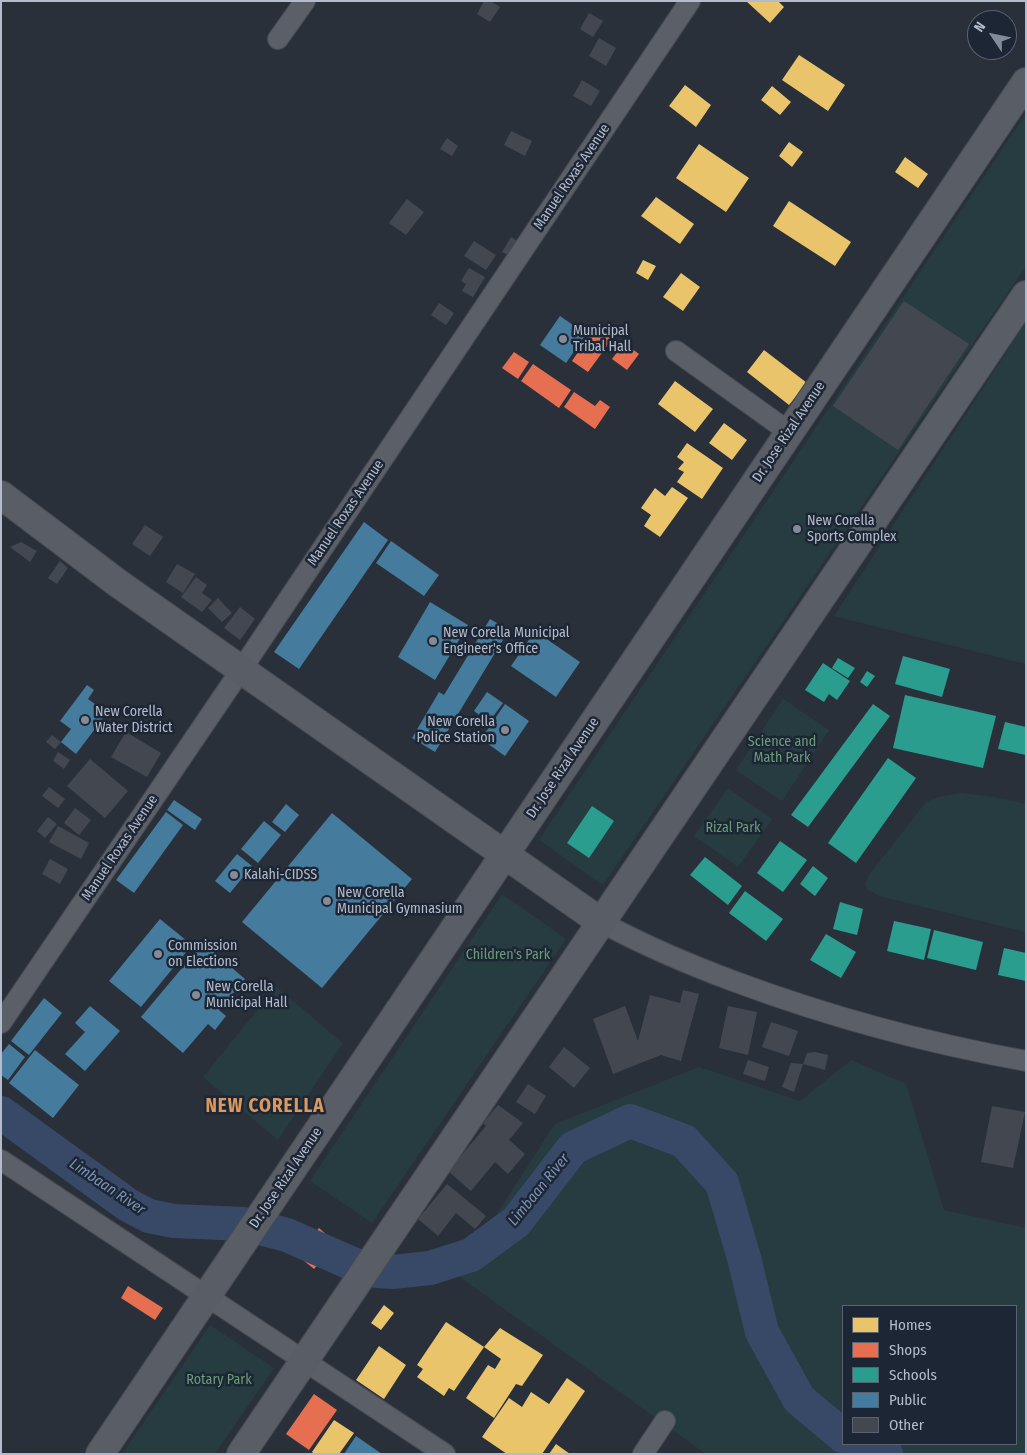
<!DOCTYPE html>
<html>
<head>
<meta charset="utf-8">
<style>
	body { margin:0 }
	#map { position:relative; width:1027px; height:1455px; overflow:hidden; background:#2a303a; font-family:"Fira Sans Condensed",sans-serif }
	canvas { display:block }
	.frame { position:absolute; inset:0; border:2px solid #b4bccb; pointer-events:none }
	.legend { position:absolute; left:842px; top:1305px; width:175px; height:140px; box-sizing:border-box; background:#1d2635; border:1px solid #596271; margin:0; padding:6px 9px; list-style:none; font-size:15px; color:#b4bccb }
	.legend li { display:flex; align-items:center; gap:10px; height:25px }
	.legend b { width:25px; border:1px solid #596271 }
	.north { position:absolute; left:967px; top:10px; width:50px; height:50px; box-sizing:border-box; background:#1d2635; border:1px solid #596271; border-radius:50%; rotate:304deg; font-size:14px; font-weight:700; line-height:20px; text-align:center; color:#b4bccb }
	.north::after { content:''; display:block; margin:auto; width:18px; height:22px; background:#848b98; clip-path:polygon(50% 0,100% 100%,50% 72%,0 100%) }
</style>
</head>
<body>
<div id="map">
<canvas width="1027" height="1455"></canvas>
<div class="frame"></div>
<ul class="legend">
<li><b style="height:14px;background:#e9c46a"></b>Homes</li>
<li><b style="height:14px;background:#e76f51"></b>Shops</li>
<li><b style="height:14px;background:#2a9d8f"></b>Schools</li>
<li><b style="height:14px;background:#457b9d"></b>Public</li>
<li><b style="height:14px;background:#434850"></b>Other</li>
</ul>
<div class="north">N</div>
</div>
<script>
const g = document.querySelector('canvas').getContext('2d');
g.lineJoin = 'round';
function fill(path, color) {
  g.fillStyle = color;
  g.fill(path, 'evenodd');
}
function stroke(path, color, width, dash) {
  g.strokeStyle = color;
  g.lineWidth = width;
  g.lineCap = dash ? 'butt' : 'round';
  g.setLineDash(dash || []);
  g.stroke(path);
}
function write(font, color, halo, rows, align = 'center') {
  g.font = font + ' "Fira Sans Condensed",sans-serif';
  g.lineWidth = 5;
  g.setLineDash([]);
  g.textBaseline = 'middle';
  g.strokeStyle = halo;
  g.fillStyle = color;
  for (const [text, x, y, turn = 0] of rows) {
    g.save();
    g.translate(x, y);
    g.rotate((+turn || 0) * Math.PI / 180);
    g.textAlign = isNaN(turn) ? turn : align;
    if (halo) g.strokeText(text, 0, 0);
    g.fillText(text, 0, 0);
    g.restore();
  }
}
fill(new Path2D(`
	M 1026,114 L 1026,266 L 603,885 L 539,840 Z
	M 1026,322 L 1026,664 L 834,616 Z
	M 783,699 L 829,730 L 782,801 L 736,770 Z
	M 728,788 L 772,819 L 738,867 L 694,836 Z
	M 961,793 L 995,797 L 1026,804 L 1026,932 L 879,896 L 868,890 L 865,884 L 869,875 L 926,802 L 938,797 Z
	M 502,894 L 566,939 L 372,1223 L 310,1181 Z
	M 276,987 L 343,1043 L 278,1140 L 203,1077 Z
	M 851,1060 L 906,1084 L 944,1210 L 1026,1228 L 1026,1454 L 706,1454 L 457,1275 L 555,1124 L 699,1067 L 800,1101 ZM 843,1306 L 1016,1306 L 1016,1444 L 843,1444 Z
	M 210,1325 L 274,1368 L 215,1454 L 122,1454 Z`), '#263c41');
fill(new Path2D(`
	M 746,1 L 778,1 L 784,7 L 770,23 Z
	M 799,55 L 845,85 L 828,111 L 782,80 Z
	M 685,85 L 711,105 L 696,127 L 669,106 Z
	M 772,86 L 791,102 L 780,115 L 761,100 Z
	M 789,142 L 803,152 L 792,167 L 779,156 Z
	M 699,144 L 749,178 L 726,212 L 676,178 Z
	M 905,157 L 928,174 L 918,188 L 895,172 Z
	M 656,197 L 694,224 L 680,244 L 641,216 Z
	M 789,201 L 851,242 L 835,266 L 773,226 Z
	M 643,260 L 656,266 L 648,280 L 636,273 Z
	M 681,273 L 700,287 L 683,311 L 663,297 Z
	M 764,350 L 807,383 L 789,405 L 747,372 Z
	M 675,381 L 713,409 L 695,432 L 658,404 Z
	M 724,423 L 747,440 L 732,460 L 709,443 Z
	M 687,443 L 723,468 L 702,499 L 677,482 L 684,472 L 678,469 L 684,462 L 677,457 Z
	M 672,487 L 688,498 L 660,537 L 644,526 L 651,515 L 641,508 L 655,488 L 665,496 Z
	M 384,1305 L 394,1313 L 381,1330 L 371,1323 Z
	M 446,1322 L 484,1347 L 454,1391 L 449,1388 L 444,1396 L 417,1377 L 423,1369 L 417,1365 Z
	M 500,1328 L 543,1355 L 522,1386 L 516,1384 L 494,1418 L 466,1398 L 488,1365 L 495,1369 L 501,1359 L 484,1347 Z
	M 379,1346 L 406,1365 L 384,1399 L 356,1380 Z
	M 567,1378 L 585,1391 L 542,1454 L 507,1454 L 482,1437 L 509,1398 L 522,1407 L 531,1392 L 549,1404 Z
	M 334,1420 L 354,1433 L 339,1454 L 314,1454 L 312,1452 Z
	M 556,1444 L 570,1454 L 549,1454 Z`), '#e9c46a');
fill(new Path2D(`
	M 595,327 L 612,339 L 588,372 L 572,361 Z
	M 624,343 L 639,354 L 627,370 L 612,359 Z
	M 514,352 L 529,362 L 518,379 L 502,368 Z
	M 533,364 L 571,390 L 559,408 L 521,381 Z
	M 574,392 L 595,406 L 600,400 L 610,407 L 595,429 L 564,407 Z
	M 319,1228 L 336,1243 L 314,1269 L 297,1255 Z
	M 128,1286 L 163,1308 L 155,1320 L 121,1298 Z
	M 314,1394 L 337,1410 L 309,1450 L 286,1434 Z`), '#e76f51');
fill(new Path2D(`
	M 903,656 L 950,669 L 942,697 L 895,684 Z
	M 838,658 L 855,668 L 848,678 L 832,668 Z
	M 823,663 L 850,681 L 837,700 L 829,694 L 824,702 L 805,690 Z
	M 867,671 L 875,676 L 867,687 L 860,682 Z
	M 905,695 L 996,716 L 983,768 L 893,748 Z
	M 873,704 L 890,716 L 808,827 L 791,815 Z
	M 1005,722 L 1026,727 L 1026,755 L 998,749 Z
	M 888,758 L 916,778 L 856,863 L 828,843 Z
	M 592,806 L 614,821 L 589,858 L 567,843 Z
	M 780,841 L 807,860 L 783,892 L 757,873 Z
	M 705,857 L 742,886 L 728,905 L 690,875 Z
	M 813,866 L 828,878 L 815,896 L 800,884 Z
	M 745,891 L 783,919 L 766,941 L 729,913 Z
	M 840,902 L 863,909 L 857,935 L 833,929 Z
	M 894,921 L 931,929 L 924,960 L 887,951 Z
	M 934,930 L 983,942 L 976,970 L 927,958 Z
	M 826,934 L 856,952 L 841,978 L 810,960 Z
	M 1004,948 L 1026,953 L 1026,981 L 998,975 Z`), '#2a9d8f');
fill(new Path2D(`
	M 560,316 L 586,334 L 566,363 L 540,345 Z
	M 364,522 L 388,540 L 299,669 L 274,652 Z
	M 391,541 L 439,575 L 424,596 L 376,563 Z
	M 430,602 L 468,625 L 435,680 L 398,657 Z
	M 490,619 L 509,630 L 435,752 L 412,738 L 439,692 L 444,695 Z
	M 535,631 L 580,662 L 556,697 L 511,666 Z
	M 87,685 L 94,690 L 88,699 L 107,713 L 76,754 L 61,742 L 71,729 L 60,721 Z
	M 487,692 L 503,703 L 489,722 L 474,711 Z
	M 505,704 L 529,721 L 505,756 L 481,739 Z
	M 174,800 L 202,819 L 195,830 L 167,810 Z
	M 286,804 L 299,815 L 285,832 L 272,822 Z
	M 166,812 L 183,825 L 134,893 L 116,880 Z
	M 332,813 L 412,879 L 322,988 L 242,922 Z
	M 264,821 L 281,835 L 258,863 L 241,849 Z
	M 237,854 L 252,866 L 230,893 L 215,881 Z
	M 160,919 L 192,945 L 141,1007 L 109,981 Z
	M 203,943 L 245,979 L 219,1010 L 226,1016 L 215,1030 L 208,1024 L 183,1053 L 141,1017 Z
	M 44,998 L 62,1013 L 29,1055 L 11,1041 Z
	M 90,1006 L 120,1031 L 85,1071 L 65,1054 L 85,1032 L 75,1023 Z
	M 9,1044 L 25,1057 L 8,1080 L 1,1075 L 1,1054 Z
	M 35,1050 L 79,1085 L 53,1118 L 9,1083 Z
	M 356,1436 L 382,1454 L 344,1454 Z`), '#457b9d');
stroke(new Path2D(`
	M 1,1113 L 128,1205 L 149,1216 L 174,1221 L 244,1224 L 287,1235 L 355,1265 L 377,1271 L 393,1272 L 430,1268 L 471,1255 L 516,1222 L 573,1148 L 630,1121 L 684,1141 L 722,1183 L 744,1258 L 762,1332 L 799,1399 L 843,1436
	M 856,1444 L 886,1454`), '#374967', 34);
fill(new Path2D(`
	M 484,1 L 490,1 L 500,7 L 490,22 L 477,14 Z
	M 589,13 L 603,21 L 593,37 L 580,29 Z
	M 599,38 L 616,48 L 606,66 L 589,56 Z
	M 582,80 L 600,91 L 591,106 L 573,96 Z
	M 511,131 L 532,141 L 525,156 L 504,145 Z
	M 447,138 L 458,146 L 452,156 L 440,149 Z
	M 407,199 L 424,212 L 406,235 L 389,223 Z
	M 511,237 L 521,243 L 513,258 L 502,252 Z
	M 474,241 L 496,255 L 486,270 L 464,256 Z
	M 469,268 L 485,277 L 473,297 L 462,291 L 466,284 L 461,281 Z
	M 904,301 L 969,344 L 898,450 L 833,406 Z
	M 439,303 L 454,313 L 446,325 L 431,315 Z
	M 145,525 L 163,537 L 150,556 L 132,544 Z
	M 21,542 L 37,551 L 30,562 L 10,547 Z
	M 60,561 L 68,568 L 57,584 L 48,578 Z
	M 177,564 L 195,574 L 183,593 L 166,582 Z
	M 196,577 L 207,585 L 202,593 L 212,600 L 202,612 L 181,597 Z
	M 218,598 L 232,613 L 222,622 L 208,608 Z
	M 240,607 L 255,619 L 240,640 L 224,628 Z
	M 126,732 L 161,753 L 147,777 L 111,757 Z
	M 52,735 L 61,742 L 55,749 L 46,742 Z
	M 58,752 L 70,760 L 64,769 L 53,761 Z
	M 90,759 L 128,791 L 105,818 L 67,786 Z
	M 49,787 L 65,799 L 58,808 L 42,796 Z
	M 75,808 L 91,820 L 79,835 L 64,823 Z
	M 48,817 L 57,824 L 45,838 L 37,831 Z
	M 58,826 L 89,843 L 81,859 L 49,842 Z
	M 50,859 L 68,869 L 60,884 L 42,874 Z
	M 683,990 L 699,994 L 681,1061 L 661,1055 L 613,1074 L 593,1019 L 625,1006 L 638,1041 L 650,995 L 680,1003 Z
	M 728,1006 L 757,1012 L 748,1055 L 719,1048 Z
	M 771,1022 L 798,1031 L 789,1056 L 762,1047 Z
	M 564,1047 L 590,1068 L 574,1088 L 549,1067 Z
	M 815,1052 L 828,1055 L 825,1070 L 803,1064 L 794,1092 L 782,1087 L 791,1063 L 803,1064 L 807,1053 Z
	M 748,1060 L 769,1067 L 765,1081 L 743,1074 Z
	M 528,1084 L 546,1096 L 535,1114 L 516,1102 Z
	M 498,1105 L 523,1123 L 509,1140 L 525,1154 L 508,1174 L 495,1162 L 471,1191 L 448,1171 L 486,1126 L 483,1123 Z
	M 992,1106 L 1025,1112 L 1013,1168 L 981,1162 Z
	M 447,1184 L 486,1216 L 475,1229 L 456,1213 L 438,1236 L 418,1219 Z`), '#434850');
const street = new Path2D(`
	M 278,39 L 305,1
	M 676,351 L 789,432
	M 601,922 C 645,946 690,965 736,982 C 830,1017 927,1043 1026,1061
	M 1,1023 L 241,670 L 690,1
	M 1,1160 L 445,1454
	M 643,1454 L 665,1421`);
const secondary = new Path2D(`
	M 1,495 L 119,584 L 601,922
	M 100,1454 L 1026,82
	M 241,1454 L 1026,295`);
stroke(street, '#474b52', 22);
stroke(secondary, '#474b52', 30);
stroke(street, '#5b5f67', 20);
stroke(secondary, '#595d65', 28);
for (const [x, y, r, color] of [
	[563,339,5,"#848b98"],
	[797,529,5,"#848b98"],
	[433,641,5,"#848b98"],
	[85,720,5,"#848b98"],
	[505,730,5,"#848b98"],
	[234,875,5,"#848b98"],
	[327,901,5,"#848b98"],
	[158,954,5,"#848b98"],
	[196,995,5,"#848b98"]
]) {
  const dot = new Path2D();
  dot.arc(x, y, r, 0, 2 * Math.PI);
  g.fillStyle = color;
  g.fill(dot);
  stroke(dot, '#1d2635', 2);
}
write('14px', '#b4bccb', '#1d2635', [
	["Manuel Roxas Avenue",572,177,-56],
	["Dr. Jose Rizal Avenue",789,432,-56],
	["Manuel Roxas Avenue",346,513,-56],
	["Dr. Jose Rizal Avenue",563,768,-56],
	["Manuel Roxas Avenue",120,848,-56],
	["Dr. Jose Rizal Avenue",286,1178,-56]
]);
write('14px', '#b4bccb', '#1d2635', [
	["Municipal",573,331],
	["Tribal Hall",573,347],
	["New Corella",807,521],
	["Sports Complex",807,537],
	["New Corella Municipal",443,633],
	["Engineer's Office",443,649],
	["New Corella",95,712],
	["Water District",95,728],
	["New Corella",495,722,"right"],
	["Police Station",495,738,"right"],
	["Kalahi-CIDSS",244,875],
	["New Corella",337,893],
	["Municipal Gymnasium",337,909],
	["Commission",168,946],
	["on Elections",168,962],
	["New Corella",206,987],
	["Municipal Hall",206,1003]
], 'left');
write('14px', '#6a9d77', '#1d2635', [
	["Science and",782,742],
	["Math Park",782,758],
	["Rizal Park",733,828],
	["Children's Park",508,955],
	["Rotary Park",219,1380]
]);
write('italic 15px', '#7a91b4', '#1d2635', [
	["Limbaan River",107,1187,34],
	["Limbaan River",539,1190,-51]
]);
g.letterSpacing = '1px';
write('bold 19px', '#db985f', '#1d2635', [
	["NEW CORELLA",265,1107]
]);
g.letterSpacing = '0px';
</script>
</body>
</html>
